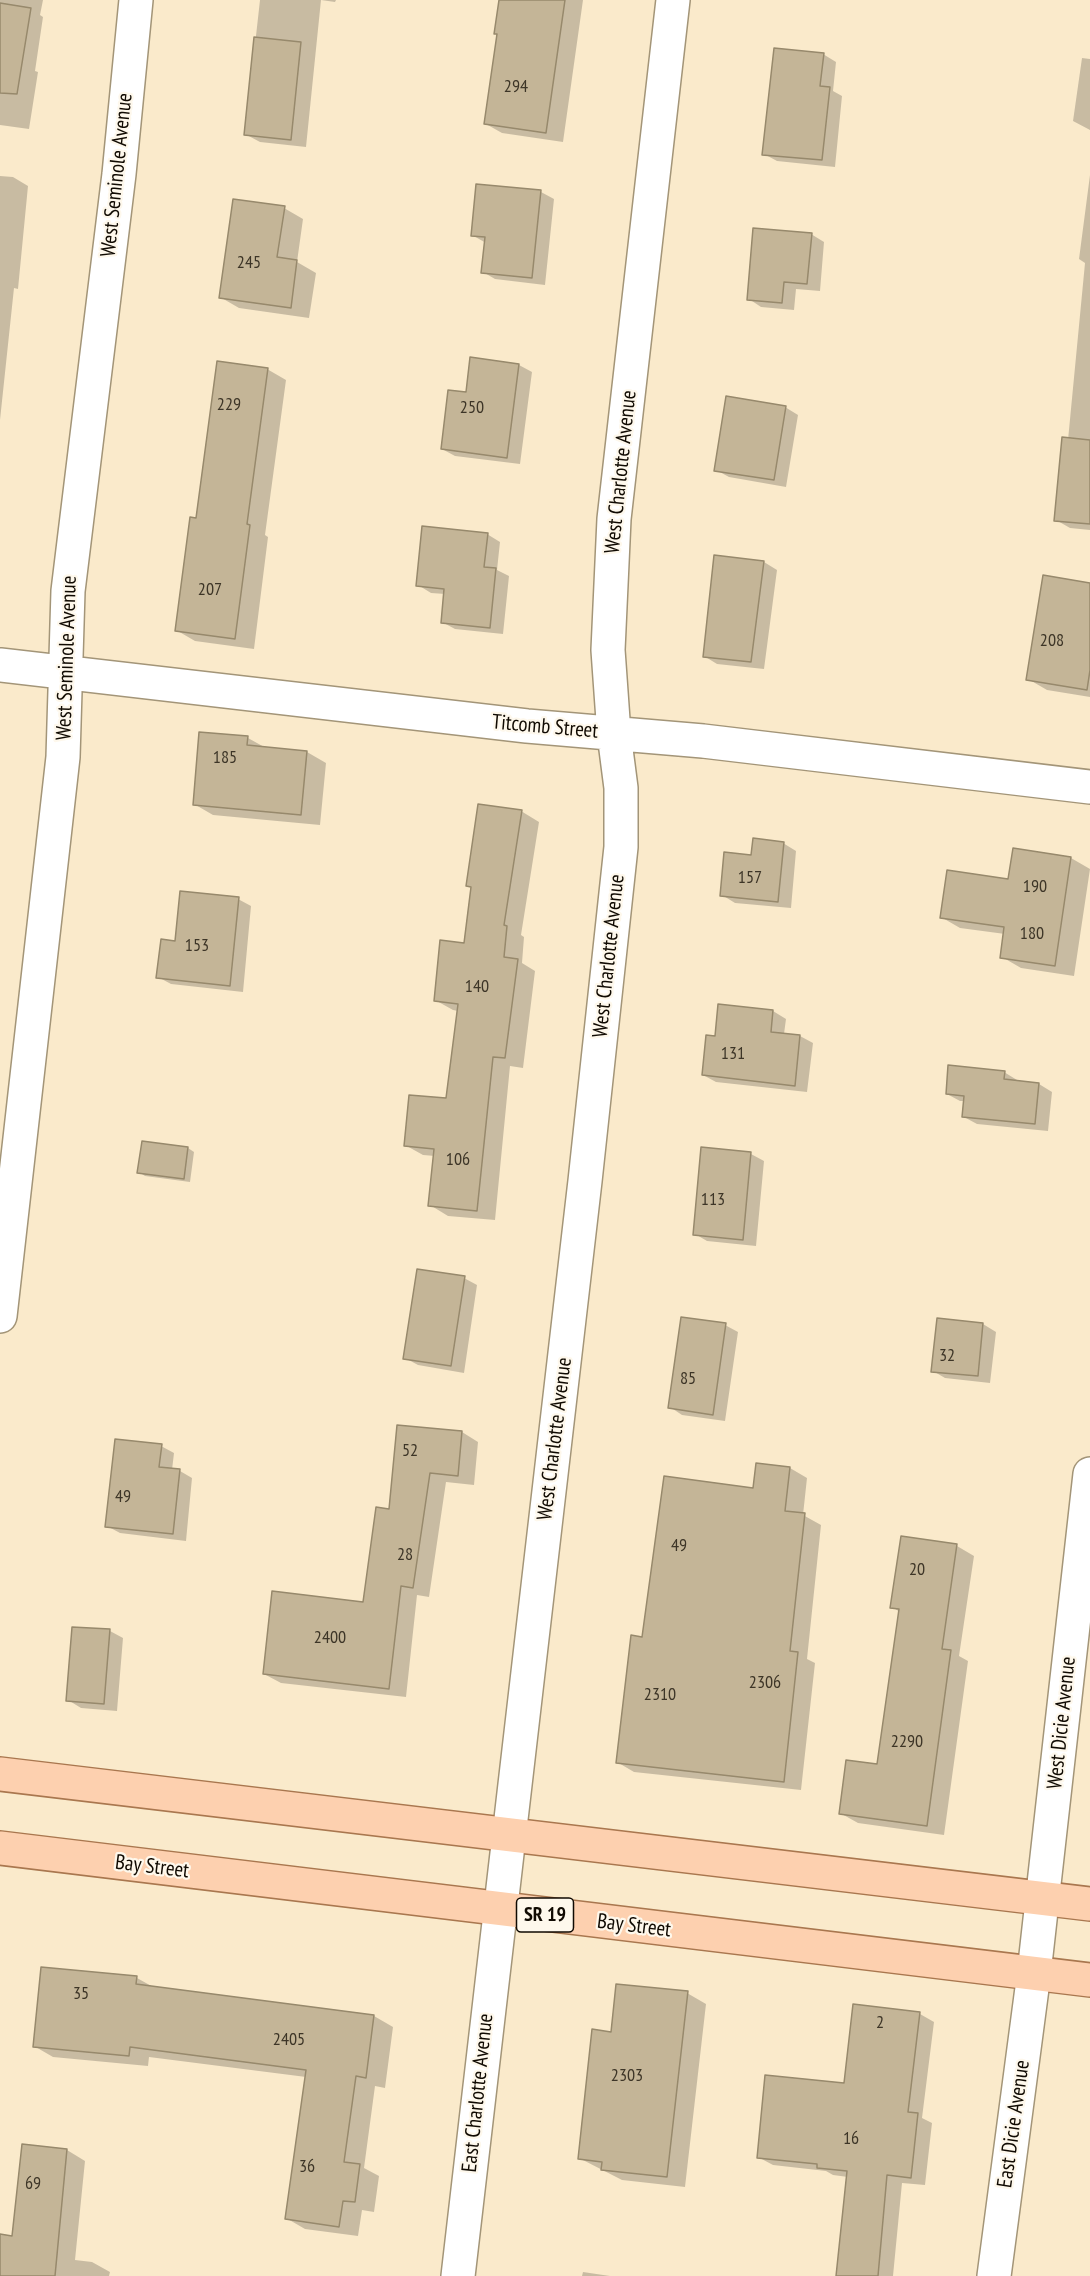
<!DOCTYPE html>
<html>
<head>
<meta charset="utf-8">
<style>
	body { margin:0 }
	canvas { display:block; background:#faeacb }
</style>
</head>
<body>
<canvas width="1090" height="2276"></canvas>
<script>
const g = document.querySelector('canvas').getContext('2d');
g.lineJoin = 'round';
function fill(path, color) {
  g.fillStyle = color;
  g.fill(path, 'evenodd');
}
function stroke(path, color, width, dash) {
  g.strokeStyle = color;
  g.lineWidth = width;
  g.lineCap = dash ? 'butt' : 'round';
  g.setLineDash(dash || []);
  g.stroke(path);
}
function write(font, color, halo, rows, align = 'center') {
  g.font = font + ' "PT Sans Narrow",sans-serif';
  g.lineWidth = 4.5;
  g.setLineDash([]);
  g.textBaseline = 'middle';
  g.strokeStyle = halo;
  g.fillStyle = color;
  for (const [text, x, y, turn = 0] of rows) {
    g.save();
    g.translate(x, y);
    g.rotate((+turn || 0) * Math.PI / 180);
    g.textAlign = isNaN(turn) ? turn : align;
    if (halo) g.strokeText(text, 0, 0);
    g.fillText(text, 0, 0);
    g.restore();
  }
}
fill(new Path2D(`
	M 0,0 L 43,0 L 40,15 L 43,17 L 35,71 L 38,72 L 29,129 L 0,125 Z
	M 260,0 L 336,0 L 335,2 L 321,0 L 306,147 L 260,142 L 245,134 Z
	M 500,0 L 583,0 L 563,142 L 502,133 L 486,124 L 499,35 L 496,33 Z
	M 823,54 L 836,62 L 833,91 L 842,96 L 835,167 L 777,161 L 764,154 Z
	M 1082,58 L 1090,59 L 1090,130 L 1073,121 Z
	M 1090,175 L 1090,530 L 1070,528 L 1056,520 L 1068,440 L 1085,263 L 1079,259 Z
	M 0,176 L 13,177 L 28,186 L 18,289 L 14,288 L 0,420 Z
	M 541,192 L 554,199 L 545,285 L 495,279 L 483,272 L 486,243 L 472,235 Z
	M 284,208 L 303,219 L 297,262 L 316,273 L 309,318 L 239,308 L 220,297 Z
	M 811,234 L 824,242 L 820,291 L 796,289 L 794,310 L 761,307 L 749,299 Z
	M 519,365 L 532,372 L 520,464 L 455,456 L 442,449 Z
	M 267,369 L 286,380 L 265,535 L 268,537 L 254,649 L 195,641 L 176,630 L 198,519 Z
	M 785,407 L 798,415 L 786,487 L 729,477 L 716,470 Z
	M 487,534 L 500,542 L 497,570 L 509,576 L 503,634 L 455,629 L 442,622 L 445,594 L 431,593 L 418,585 Z
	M 716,556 L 764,562 L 777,570 L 764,669 L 717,664 L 704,656 Z
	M 1090,584 L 1090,697 L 1047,690 L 1028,679 Z
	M 248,738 L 266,748 L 307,752 L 326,763 L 320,825 L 213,815 L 194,804 Z
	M 521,811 L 539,822 L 521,935 L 524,937 L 522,963 L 535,971 L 523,1068 L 510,1066 L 495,1220 L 448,1216 L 430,1205 L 435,1156 L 423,1155 L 405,1145 L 447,1100 L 458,1011 L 453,1010 L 435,1000 L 465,944 L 472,888 L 467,886 Z
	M 783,843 L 796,851 L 791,908 L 735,903 L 722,895 L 753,857 Z
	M 1071,858 L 1090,869 L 1074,976 L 1021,968 L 1002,957 L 1005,934 L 960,928 L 941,917 L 1009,881 Z
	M 238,899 L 251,906 L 243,992 L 171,984 L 158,977 L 176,942 Z
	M 773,1011 L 786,1019 L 784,1034 L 800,1036 L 813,1043 L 807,1092 L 716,1082 L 703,1075 L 716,1037 Z
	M 1004,1072 L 1017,1080 L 1017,1082 L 1039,1084 L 1052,1092 L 1048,1131 L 977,1124 L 964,1117 L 965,1101 L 960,1101 L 947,1094 Z
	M 188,1148 L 194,1152 L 190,1182 L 145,1176 L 139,1172 Z
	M 751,1154 L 764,1161 L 756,1246 L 707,1241 L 695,1234 Z
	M 464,1278 L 477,1285 L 464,1373 L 418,1365 L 405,1358 Z
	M 938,1320 L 983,1324 L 996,1332 L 990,1383 L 945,1378 L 933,1371 Z
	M 725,1325 L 738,1332 L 725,1421 L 682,1415 L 670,1407 Z
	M 462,1432 L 478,1442 L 474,1485 L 446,1482 L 429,1597 L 417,1595 L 406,1697 L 281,1683 L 264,1674 L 364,1603 L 390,1510 Z
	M 161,1446 L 174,1453 L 172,1470 L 180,1471 L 192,1478 L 186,1541 L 120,1533 L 107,1526 Z
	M 757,1464 L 790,1468 L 807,1478 L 803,1515 L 821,1525 L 807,1659 L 815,1663 L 801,1790 L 634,1772 L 617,1762 L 643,1638 L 754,1490 Z
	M 902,1537 L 957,1546 L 974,1556 L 959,1656 L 968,1661 L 944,1835 L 858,1823 L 840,1813 L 879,1766 L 900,1612 L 892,1607 Z
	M 110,1631 L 123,1638 L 117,1711 L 81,1708 L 68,1700 Z
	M 137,1978 L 155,1988 L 374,2016 L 393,2027 L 385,2088 L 375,2086 L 364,2168 L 379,2176 L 374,2212 L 362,2210 L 358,2236 L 305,2229 L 286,2218 L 306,2077 L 149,2057 L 148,2066 L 53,2057 L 34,2046 Z
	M 687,1993 L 706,2004 L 685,2187 L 622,2180 L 579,2158 L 612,2033 Z
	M 920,2014 L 934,2022 L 922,2118 L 932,2123 L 925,2185 L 902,2183 L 893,2276 L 838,2276 L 848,2177 L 833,2175 L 826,2171 L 773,2165 L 758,2157 L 845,2084 Z
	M 67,2150 L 85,2161 L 75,2260 L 92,2262 L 110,2272 L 109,2276 L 0,2276 L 0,2236 L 14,2237 Z
	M 583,2272 L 610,2276 L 582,2276 Z`), '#0003');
const building = new Path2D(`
	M 499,0 L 565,0 L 546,133 L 484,124 L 497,34 L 494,34 Z
	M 0,3 L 31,8 L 17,94 L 0,93 Z
	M 254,37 L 301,42 L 291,140 L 244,135 Z
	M 774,48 L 824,53 L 820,86 L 830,87 L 822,160 L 762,155 Z
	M 476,184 L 541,190 L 532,278 L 481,273 L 485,237 L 471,236 Z
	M 233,199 L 285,206 L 277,257 L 297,260 L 291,308 L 219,298 Z
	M 753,228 L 812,233 L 807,284 L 784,282 L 782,303 L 747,300 Z
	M 470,357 L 519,364 L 507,458 L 441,449 L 448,390 L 466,392 Z
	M 217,361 L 268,368 L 247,524 L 250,525 L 235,639 L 175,631 L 190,517 L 196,518 Z
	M 726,396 L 786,406 L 774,480 L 714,471 Z
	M 1062,437 L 1090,440 L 1090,524 L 1054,521 Z
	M 422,526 L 488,533 L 484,567 L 496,568 L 490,628 L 441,623 L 444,589 L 416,586 Z
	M 714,555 L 764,561 L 751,662 L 703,657 Z
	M 1043,575 L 1090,583 L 1090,670 L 1087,690 L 1026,680 Z
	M 199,732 L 248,736 L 247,745 L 307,751 L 301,815 L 193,805 Z
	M 478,804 L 522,810 L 504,925 L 507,926 L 504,957 L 518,959 L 505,1058 L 493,1057 L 477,1211 L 428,1206 L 434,1149 L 404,1146 L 409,1095 L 446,1098 L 458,1004 L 434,1001 L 440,940 L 464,943 L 471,887 L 466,886 Z
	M 753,838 L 784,842 L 778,902 L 720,896 L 724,852 L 751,855 Z
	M 1013,848 L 1071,857 L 1055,966 L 1000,958 L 1004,927 L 940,918 L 947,870 L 1008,879 Z
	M 180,891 L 239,897 L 230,986 L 156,978 L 161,939 L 175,941 Z
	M 718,1004 L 773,1010 L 771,1032 L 800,1035 L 795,1086 L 702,1075 L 706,1035 L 715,1036 Z
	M 948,1065 L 1005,1071 L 1004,1079 L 1039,1083 L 1035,1124 L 962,1117 L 964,1096 L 946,1094 Z
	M 142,1141 L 188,1147 L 184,1179 L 137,1173 Z
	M 701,1147 L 751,1152 L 743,1240 L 693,1235 Z
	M 417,1269 L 465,1276 L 451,1366 L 403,1359 Z
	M 681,1317 L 726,1323 L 713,1415 L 668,1408 Z
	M 937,1318 L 983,1323 L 978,1376 L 931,1372 Z
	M 397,1425 L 462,1431 L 458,1476 L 430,1473 L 413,1588 L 401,1586 L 389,1689 L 263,1674 L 272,1591 L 363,1602 L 376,1507 L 389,1509 Z
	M 115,1439 L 162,1444 L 159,1467 L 180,1469 L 173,1534 L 105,1527 Z
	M 756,1463 L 790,1467 L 785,1511 L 805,1513 L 790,1651 L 798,1652 L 784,1782 L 616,1763 L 631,1635 L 642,1637 L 664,1476 L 753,1488 Z
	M 901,1536 L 957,1544 L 942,1649 L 951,1650 L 927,1826 L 839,1814 L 846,1760 L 877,1764 L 899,1609 L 890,1608 Z
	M 72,1627 L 110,1629 L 104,1704 L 66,1701 Z
	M 41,1967 L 137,1976 L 136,1984 L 374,2015 L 366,2078 L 356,2076 L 344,2162 L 360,2164 L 355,2202 L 343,2201 L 339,2227 L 285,2219 L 306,2070 L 130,2047 L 129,2056 L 33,2047 Z
	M 616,1984 L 688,1991 L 667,2177 L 601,2170 L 602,2162 L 578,2159 L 592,2029 L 611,2032 Z
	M 853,2004 L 920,2012 L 908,2112 L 918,2113 L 911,2178 L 887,2175 L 878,2276 L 836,2276 L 847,2171 L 817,2168 L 817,2164 L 757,2158 L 765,2075 L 844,2083 Z
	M 22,2144 L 67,2149 L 55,2276 L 0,2276 L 0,2234 L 12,2236 Z`);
fill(building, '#c4b597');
stroke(building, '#97896c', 1.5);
const minor = new Path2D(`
	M 0,665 L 527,726 L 703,741 L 1090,787
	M 0,1316 L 63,757 L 68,591 L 119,174 L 136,0
	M 458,2276 L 585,1181 L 621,847 L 621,788 L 614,734 L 608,650 L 614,519 L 673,0
	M 994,2276 L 1034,1973 L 1090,1474`);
const major = new Path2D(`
	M 0,1774 L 1090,1904
	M 0,1848 L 1090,1980`);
stroke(minor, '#a39578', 36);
stroke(major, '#a9774f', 36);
stroke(minor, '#fff', 33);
stroke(major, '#fdd0af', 33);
write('18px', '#3d3527', null, [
	["294",516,87],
	["245",249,263],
	["229",229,405],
	["250",472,408],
	["207",210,590],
	["208",1052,641],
	["185",225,758],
	["157",750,878],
	["190",1035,887],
	["180",1032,934],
	["153",197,946],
	["140",477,987],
	["131",733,1054],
	["106",458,1160],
	["113",713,1200],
	["32",947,1356],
	["85",688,1379],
	["52",410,1451],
	["49",123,1497],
	["49",679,1546],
	["28",405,1555],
	["20",917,1570],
	["2400",330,1638],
	["2306",765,1683],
	["2310",660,1695],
	["2290",907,1742],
	["35",81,1994],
	["2",880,2023],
	["2405",289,2040],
	["2303",627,2076],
	["16",851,2139],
	["36",307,2167],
	["69",33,2184]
]);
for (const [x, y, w] of [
	[545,1915,57]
]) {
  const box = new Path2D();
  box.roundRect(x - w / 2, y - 17, w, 34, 4.5);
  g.fillStyle = '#fef8ec';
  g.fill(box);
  stroke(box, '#100a02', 1.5);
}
write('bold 20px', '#100a02', null, [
	["SR 19",545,1915]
]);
write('21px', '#100a02', '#fef8ec', [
	["West Seminole Avenue",117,175,-84],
	["West Charlotte Avenue",621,472,-84],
	["West Seminole Avenue",67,658,-88],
	["Titcomb Street",545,727,5],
	["West Charlotte Avenue",609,956,-84],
	["West Charlotte Avenue",555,1439,-83],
	["West Dicie Avenue",1062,1723,-84],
	["Bay Street",152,1867,7],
	["Bay Street",634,1926,7],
	["East Charlotte Avenue",478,2093,-84],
	["East Dicie Avenue",1014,2124,-82]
]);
</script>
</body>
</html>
